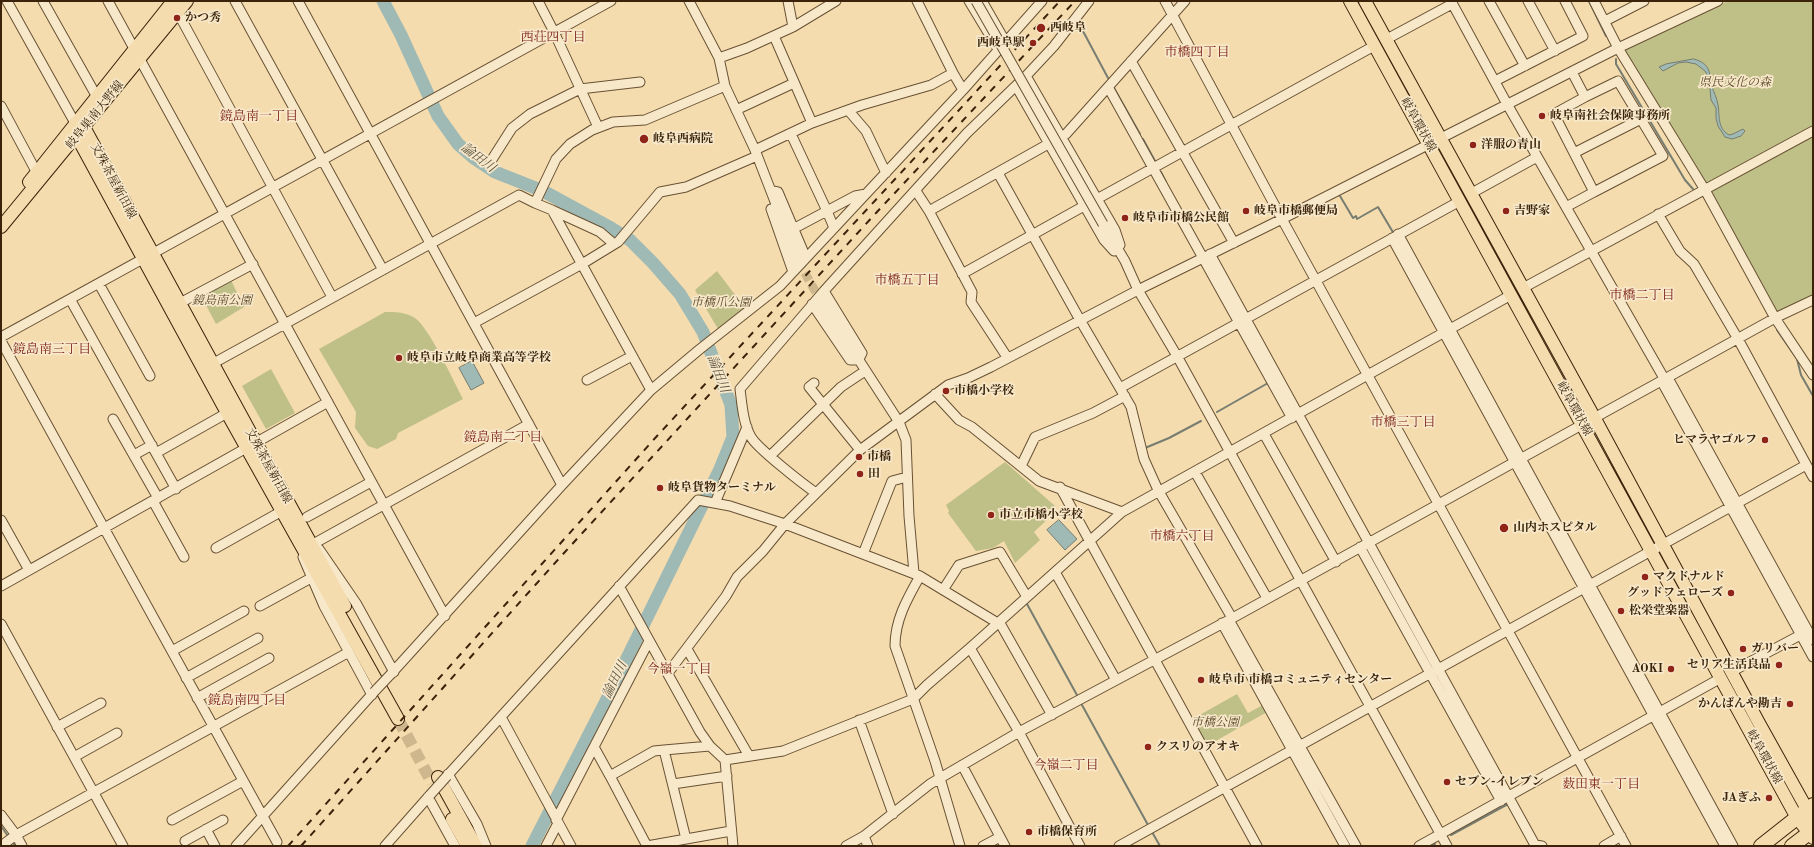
<!DOCTYPE html>
<html>
<head>
<meta charset="utf-8">
<style>
	body { margin:0 }
	#map { position:relative; width:1814px; height:847px; overflow:hidden; background:#f4dcae; font-family:"Old Standard TT",serif }
	canvas { display:block }
	.frame { position:absolute; inset:0; border:2px solid #3a230a; pointer-events:none }
</style>
</head>
<body>
<div id="map">
<canvas width="1814" height="847"></canvas>
<div class="frame"></div>
</div>
<script>
const g = document.querySelector('canvas').getContext('2d');
g.lineJoin = 'round';
function fill(path, color) {
  g.fillStyle = color;
  g.fill(path, 'evenodd');
}
function stroke(path, color, width, dash) {
  g.strokeStyle = color;
  g.lineWidth = width;
  g.lineCap = dash ? 'butt' : 'round';
  g.setLineDash(dash || []);
  g.stroke(path);
}
function write(font, color, halo, rows, align = 'center') {
  g.font = font + ' "Old Standard TT","Noto Serif JP",serif';
  g.lineWidth = 3.5;
  g.setLineDash([]);
  g.textBaseline = 'middle';
  g.strokeStyle = halo;
  g.fillStyle = color;
  for (const [text, x, y, turn = 0] of rows) {
    g.save();
    g.translate(x, y);
    g.rotate((+turn || 0) * Math.PI / 180);
    g.textAlign = isNaN(turn) ? turn : align;
    if (halo) g.strokeText(text, 0, 0);
    g.fillText(text, 0, 0);
    g.restore();
  }
}
fill(new Path2D(`
	M 1728,1 L 1813,1 L 1813,295 L 1776,313 L 1624,49 Z
	M 717,271 L 745,308 L 718,329 L 695,290 Z
	M 230,278 L 244,307 L 216,324 L 200,294 Z
	M 385,312 C 396,312 405,312 415,318 C 430,329 453,380 463,399 L 398,433 L 396,439 L 377,449 L 368,446 L 355,428 L 356,412 L 319,349 Z
	M 271,369 L 295,413 L 266,429 L 242,386 Z
	M 1005,462 L 1055,506 L 1050,511 L 1053,514 L 1034,532 L 1040,540 L 1015,563 L 1004,541 L 993,548 L 976,551 L 948,513 L 949,511 L 946,505 Z
	M 1237,694 L 1248,713 L 1263,705 L 1267,712 L 1205,747 L 1189,721 Z`), '#bfbf88');
const water = new Path2D(`
	M 1694,59 C 1711,64 1709,72 1712,87 C 1714,93 1717,98 1718,105 C 1720,116 1717,128 1729,135 L 1733,134 L 1743,129 L 1745,131 L 1741,136 L 1732,139 L 1725,137 L 1718,126 L 1716,118 L 1716,108 L 1711,100 L 1709,78 L 1705,71 L 1696,64 L 1686,62 L 1678,63 L 1663,71 L 1659,67 L 1666,64 Z
	M 472,361 L 484,383 L 471,390 L 459,368 Z
	M 1059,520 L 1077,539 L 1065,550 L 1047,530 Z`);
fill(water, '#9fb9b5');
stroke(water, '#777d71', 1);
stroke(new Path2D(`
	M 1589,1 L 1606,36
	M 1077,26 L 1084,33 L 1108,78
	M 1616,59 L 1616,64 L 1685,180 L 1693,189
	M 1114,88 L 1140,134
	M 1143,139 L 1155,161
	M 1161,172 L 1166,182
	M 1340,196 L 1353,218 L 1356,216 L 1357,219 L 1378,207 L 1394,234
	M 1777,330 L 1797,359 L 1801,375 L 1813,396
	M 1217,412 L 1268,383
	M 1145,448 L 1169,438 L 1201,421
	M 1027,604 L 1078,697
	M 1082,705 L 1148,825
	M 1,826 L 8,836
	M 1152,832 L 1160,846
	M 1451,835 L 1508,804 L 1509,805
	M 12,842 L 15,846
	M 1432,846 L 1435,844`), '#777d71', 2);
stroke(new Path2D(`
	M 383,1 L 401,35 L 438,116 L 458,144 L 474,158 L 495,172 L 543,191 L 611,228 L 630,240 L 653,263 L 680,294 L 703,332 L 731,405 L 733,437 L 720,469 L 605,703 L 532,846`), '#9fb9b5', 13);
stroke(new Path2D(`
	M 798,261 L 822,303`), '#cfb78d', 9, [9, 4.5]);
stroke(new Path2D(`
	M 398,719 L 432,783`), '#cfb78d', 12, [12, 6]);
const minor = new Path2D(`
	M 7,1 L 75,123
	M 43,1 L 97,97
	M 108,1 L 445,616
	M 235,1 L 383,270
	M 298,1 L 562,485
	M 538,1 L 554,32 L 598,127
	M 689,1 L 719,58 L 725,86 L 755,150 L 798,261
	M 788,1 L 793,27
	M 917,1 L 953,73
	M 969,1 L 998,49
	M 982,1 L 1005,41
	M 1165,1 L 1282,219 L 1626,846
	M 1451,1 L 1507,104 L 1665,380
	M 1489,1 L 1525,66
	M 1528,1 L 1555,51
	M 1594,1 L 1618,48 L 1705,190 L 1775,318 L 1813,375
	M 174,10 L 178,13 L 332,297
	M 1605,21 L 1644,1
	M 774,36 L 812,123
	M 1385,40 L 1452,4
	M 719,58 L 747,48 L 793,27 L 836,1
	M 1131,61 L 1234,243
	M 1572,72 L 1585,97 L 1618,81 L 1663,156 L 1594,192 L 1554,114 L 1585,97
	M 1026,76 L 1115,230 L 1120,245
	M 1495,81 L 1583,36 L 1565,1
	M 1016,86 L 1104,240 L 1114,251
	M 1108,87 L 1292,418
	M 1,106 L 37,173
	M 736,110 L 794,83
	M 848,110 L 866,131 L 886,173
	M 791,134 L 827,211 L 834,228
	M 755,150 L 812,123 L 862,105 L 931,85 L 953,73 L 963,90
	M 1574,153 L 1641,119
	M 491,161 L 512,128 L 530,114 L 580,89 L 640,82
	M 998,173 L 1080,320 L 1131,407 L 1144,459 L 1158,490 L 1232,618
	M 773,191 L 778,192 L 806,258
	M 916,191 L 929,211 L 972,292 L 971,302 L 1007,357
	M 1470,194 L 1537,157
	M 1097,199 L 1374,46
	M 535,203 L 552,210 L 651,390
	M 1566,207 L 1594,192
	M 771,209 L 793,272
	M 552,210 L 600,232 L 614,244
	M 929,211 L 1066,134 L 1185,1
	M 1658,214 L 1680,251 L 1694,264 L 1738,339 L 1813,477
	M 1103,224 L 1125,261 L 1138,290 L 1177,356 L 1447,846
	M 793,229 L 855,196 L 866,194
	M 1398,234 L 1733,846
	M 1392,238 L 1725,846
	M 1210,254 L 1535,845 L 1542,846
	M 962,274 L 1084,206
	M 99,284 L 150,376
	M 1523,288 L 1813,131
	M 824,291 L 862,353 L 859,359
	M 70,299 L 176,489
	M 180,303 L 253,264
	M 822,303 L 899,422 L 906,440 L 909,516 L 914,573
	M 812,304 L 850,360 L 859,360
	M 474,323 L 582,264 L 618,242 L 660,192 L 686,187 L 757,156
	M 1,337 L 611,1
	M 1,341 L 277,842
	M 212,364 L 519,195 L 535,203 L 556,159 L 570,144 L 592,130 L 613,122 L 645,120 L 725,86
	M 1668,378 L 1813,640
	M 587,380 L 632,356
	M 1662,382 L 1813,657
	M 814,383 L 809,387 L 860,450
	M 1120,388 L 1460,201
	M 935,394 L 959,420 L 972,427 L 1039,481 L 1122,512
	M 113,419 L 158,498
	M 1264,434 L 1336,562
	M 156,453 L 227,413
	M 134,455 L 152,445
	M 770,456 L 841,387 L 865,371
	M 1021,466 L 1035,437 L 1093,413 L 1125,396
	M 1195,472 L 1267,598
	M 1060,487 L 1257,846
	M 816,493 C 803,484 757,448 751,437 C 743,423 742,404 740,389 L 824,291 L 967,133 L 1026,76 L 1054,46 L 1089,1
	M 153,501 L 184,557
	M 715,503 L 747,427
	M 307,517 L 371,482
	M 1,520 L 29,570
	M 312,543 L 315,543 L 529,424
	M 1360,547 L 1501,801
	M 216,548 L 282,511
	M 319,549 L 356,603 L 394,672
	M 863,554 L 892,481 L 907,477
	M 303,557 L 324,606 L 372,695
	M 1055,572 L 1116,680
	M 920,576 L 1001,625 L 1052,715
	M 1,586 L 328,402
	M 619,586 L 700,732 L 710,746 L 725,760 L 733,846
	M 943,590 L 959,565 L 1000,552 L 1027,597
	M 260,606 L 311,578
	M 1229,620 L 1356,846
	M 1222,623 L 1345,846
	M 1,624 L 123,846
	M 970,648 L 1019,732 L 1080,846
	M 687,649 L 749,756
	M 172,651 L 244,611
	M 1731,672 L 1806,632
	M 668,673 L 726,596 L 737,577 L 763,551 L 785,524 L 860,450 L 948,385 L 968,378 L 991,367 L 1138,290 L 1282,219 L 1618,48 L 1718,1
	M 391,674 L 562,485 L 651,390 L 700,349 L 780,286 L 963,90 L 1042,1
	M 186,678 L 258,638
	M 197,698 L 269,658
	M 501,717 L 571,846
	M 859,720 L 893,814
	M 57,727 L 101,703
	M 594,747 L 610,776 L 654,751 L 664,750
	M 74,757 L 117,733
	M 725,760 L 783,751 L 913,699 L 927,685 L 970,648 L 1122,512 L 1511,295
	M 962,765 L 1005,846
	M 448,774 L 477,824 L 486,846
	M 447,776 L 698,500 L 730,506 L 785,524 L 920,576 C 907,599 895,620 895,646 L 935,761 L 960,846
	M 610,776 L 647,846
	M 673,784 L 727,776
	M 428,797 L 455,846
	M 1,815 L 16,835 L 22,846
	M 172,820 L 243,781
	M 556,820 L 649,641
	M 206,829 L 215,846
	M 864,836 L 868,846
	M 686,839 L 664,750 L 710,746
	M 185,841 L 223,820
	M 1,846 L 16,835 L 349,652
	M 236,846 L 374,692
	M 385,846 L 430,795
	M 546,846 L 558,823
	M 647,846 L 731,831
	M 846,846 L 864,836 L 930,784 L 1019,732 L 1229,620 L 1775,318 L 1813,300
	M 983,846 L 1000,837
	M 1119,846 L 1806,465
	M 1419,846 L 1721,678
	M 1604,846 L 1621,836`);
const major = new Path2D(`
	M 1350,1 L 1797,818 L 1813,838
	M 1365,1 L 1594,417 L 1759,723 L 1813,820
	M 75,123 L 77,137 L 227,413 L 398,719
	M 75,123 L 84,127 L 345,606
	M 29,182 L 173,1
	M 1,227 L 187,1
	M 438,777 L 476,846
	M 452,819 L 467,846`);
const highway = new Path2D(`
	M 1761,846 L 1813,805
	M 1792,846 L 1813,830`);
stroke(minor, '#685133', 11);
stroke(major, '#3a230a', 14);
stroke(highway, '#3a230a', 16);
stroke(minor, '#f8e8ca', 9);
stroke(major, '#f4dcae', 12);
stroke(highway, '#f4dcae', 14);
stroke(new Path2D(`
	M 288,846 L 657,436 L 1060,1
	M 301,846 L 564,553 L 876,213 L 1075,1`), '#3a230a', 2, [7, 7]);
const minorBridge = new Path2D(`
	M 976,1 L 1103,224
	M 374,692 L 391,674
	M 430,795 L 447,776`);
stroke(minorBridge, '#685133', 11, []);
stroke(minorBridge, '#f8e8ca', 9);
for (const [x, y, r, color] of [
	[177,18,4,"#8f2418"],
	[1041,28,5,"#8f2418"],
	[1033,43,4,"#8f2418"],
	[1542,116,4,"#8f2418"],
	[644,139,5,"#8f2418"],
	[1473,145,4,"#8f2418"],
	[1246,211,4,"#8f2418"],
	[1506,211,4,"#8f2418"],
	[1125,218,4,"#8f2418"],
	[399,358,4,"#8f2418"],
	[946,391,4,"#8f2418"],
	[1765,440,4,"#8f2418"],
	[859,457,4,"#8f2418"],
	[860,474,4,"#8f2418"],
	[660,488,4,"#8f2418"],
	[991,515,4,"#8f2418"],
	[1504,528,5,"#8f2418"],
	[1645,577,4,"#8f2418"],
	[1731,593,4,"#8f2418"],
	[1621,611,4,"#8f2418"],
	[1743,649,4,"#8f2418"],
	[1779,665,4,"#8f2418"],
	[1671,669,4,"#8f2418"],
	[1201,680,4,"#8f2418"],
	[1790,704,4,"#8f2418"],
	[1148,747,4,"#8f2418"],
	[1447,782,4,"#8f2418"],
	[1769,798,4,"#8f2418"],
	[1029,832,4,"#8f2418"]
]) {
  const dot = new Path2D();
  dot.arc(x, y, r, 0, 2 * Math.PI);
  g.fillStyle = color;
  g.fill(dot);
  stroke(dot, '#f8e8ca', 1.5);
}
write('bold 12px', '#3a230a', '#f8e8ca', [
	["かつ秀",185,18],
	["西岐阜",1050,28],
	["西岐阜駅",1025,43,"right"],
	["岐阜南社会保険事務所",1550,116],
	["岐阜西病院",653,139],
	["洋服の青山",1481,145],
	["岐阜市橋郵便局",1254,211],
	["吉野家",1514,211],
	["岐阜市市橋公民館",1133,218],
	["岐阜市立岐阜商業高等学校",407,358],
	["市橋小学校",954,391],
	["ヒマラヤゴルフ",1757,440,"right"],
	["市橋",867,457],
	["田",868,474],
	["岐阜貨物ターミナル",668,488],
	["市立市橋小学校",999,515],
	["山内ホスピタル",1513,528],
	["マクドナルド",1653,577],
	["グッドフェローズ",1723,593,"right"],
	["松栄堂楽器",1629,611],
	["ガリバー",1751,649],
	["セリア生活良品",1771,665,"right"],
	["AOKI",1663,669,"right"],
	["岐阜市 市橋コミュニティセンター",1209,680],
	["かんばんや勘吉",1782,704,"right"],
	["クスリのアオキ",1156,747],
	["セブン-イレブン",1455,782],
	["JAぎふ",1761,798,"right"],
	["市橋保育所",1037,832]
], 'left');
write('italic 12px', '#5b4a2a', '#f8e8ca', [
	["県民文化の森",1735,83],
	["鏡島南公園",222,301],
	["市橋爪公園",721,303],
	["市橋公園",1215,723]
]);
write('12px', '#3a230a', '#f8e8ca', [
	["岐阜巣南大野線",95,115,-51],
	["岐阜環状線",1418,125,61],
	["文殊茶屋新田線",113,181,62],
	["岐阜環状線",1574,409,61],
	["文殊茶屋新田線",268,466,61],
	["岐阜環状線",1764,757,61]
]);
write('13px', '#7a1f14', '#f8e8ca', [
	["西荘四丁目",553,38],
	["市橋四丁目",1197,53],
	["鏡島南一丁目",259,117],
	["市橋五丁目",907,281],
	["市橋二丁目",1642,296],
	["鏡島南三丁目",52,350],
	["市橋三丁目",1403,423],
	["鏡島南二丁目",503,438],
	["市橋六丁目",1182,537],
	["今嶺一丁目",679,670],
	["鏡島南四丁目",247,701],
	["今嶺二丁目",1066,766],
	["薮田東一丁目",1601,785]
]);
write('italic 13px', '#58503d', '#f8e8ca', [
	["論田川",478,158,37],
	["論田川",718,374,69],
	["論田川",615,680,-64]
]);
</script>
</body>
</html>
